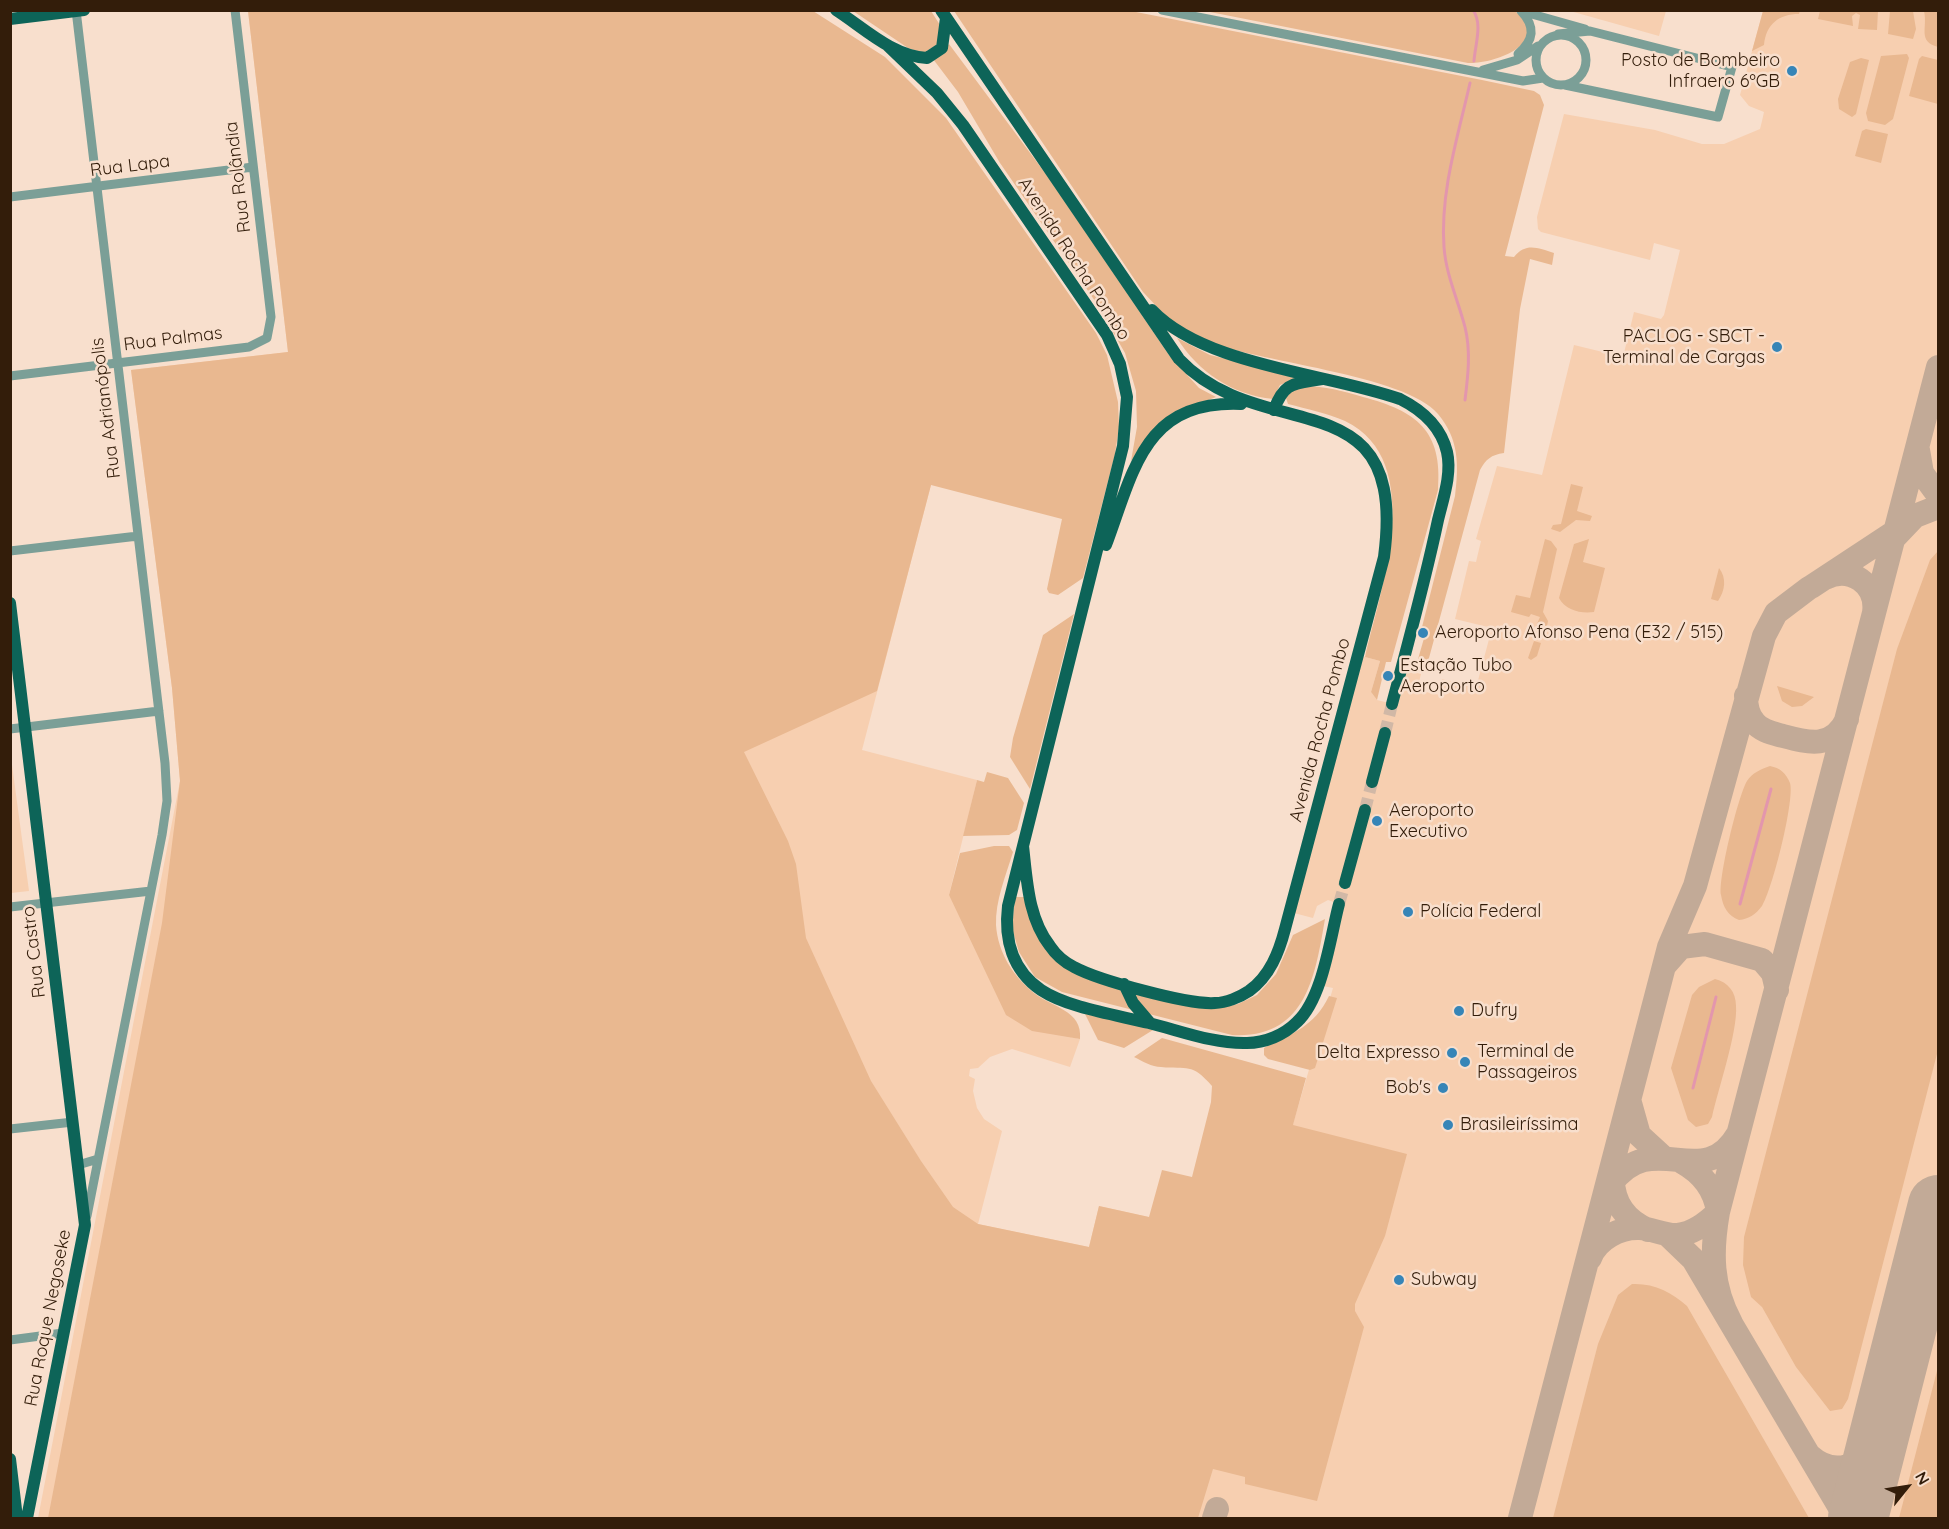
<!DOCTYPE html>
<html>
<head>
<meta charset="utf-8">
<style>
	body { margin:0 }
	#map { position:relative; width:1949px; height:1529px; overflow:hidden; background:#f8dfcd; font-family:Quicksand,sans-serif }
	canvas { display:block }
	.frame { position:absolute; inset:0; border:12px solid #331d0a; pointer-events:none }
	.north { position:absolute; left:1877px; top:1457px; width:60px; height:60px; -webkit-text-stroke:4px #f8dfcd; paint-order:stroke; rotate:60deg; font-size:16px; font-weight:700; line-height:24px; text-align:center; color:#331d0a }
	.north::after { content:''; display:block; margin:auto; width:21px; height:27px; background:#331d0a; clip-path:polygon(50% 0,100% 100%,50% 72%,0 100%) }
</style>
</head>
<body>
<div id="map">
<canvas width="1949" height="1529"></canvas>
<div class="frame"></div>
<div class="north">N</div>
</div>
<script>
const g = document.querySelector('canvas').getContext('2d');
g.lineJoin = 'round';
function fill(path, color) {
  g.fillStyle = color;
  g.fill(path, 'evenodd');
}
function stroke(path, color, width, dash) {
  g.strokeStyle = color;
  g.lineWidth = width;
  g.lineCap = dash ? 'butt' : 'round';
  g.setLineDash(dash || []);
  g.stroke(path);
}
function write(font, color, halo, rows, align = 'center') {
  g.font = font + ' Quicksand,sans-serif';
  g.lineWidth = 5;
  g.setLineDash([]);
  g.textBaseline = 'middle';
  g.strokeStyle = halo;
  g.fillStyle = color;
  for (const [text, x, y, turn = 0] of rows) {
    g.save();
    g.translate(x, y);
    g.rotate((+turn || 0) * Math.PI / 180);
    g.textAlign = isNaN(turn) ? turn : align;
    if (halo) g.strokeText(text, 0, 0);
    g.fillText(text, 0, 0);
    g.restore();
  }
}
fill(new Path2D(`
	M 248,11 L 931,485 L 862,750 L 977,780 L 949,895 L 1062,1035 L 1080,1039 L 1070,1067 L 1012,1049 L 990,1057 L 978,1068 L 970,1069 L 969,1076 L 975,1079 L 973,1091 L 977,1108 L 984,1119 L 1002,1131 L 978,1224 L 1089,1247 L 1099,1206 L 1185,1225 L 1293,1124 L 1333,988 L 1323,986 L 1339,904 L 1328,900 L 1317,906 L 1313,918 L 1290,912 L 1358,655 L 1380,661 L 1371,692 L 1377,700 L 1397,705 L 1406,670 L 1421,674 L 1417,690 L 1440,695 L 1442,679 L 1476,688 L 1492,628 L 1455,619 L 1469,561 L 1476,562 L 1481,541 L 1476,539 L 1497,466 L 1542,475 L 1574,345 L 1623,357 L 1634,312 L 1661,319 L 1664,315 L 1680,250 L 1654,243 L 1650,260 L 1541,232 L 1538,229 L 1537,217 L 1564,114 L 1655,130 L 1702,144 L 1724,144 L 1760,129 L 1762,121 L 1764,112 L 1749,106 L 1740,95 L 1763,11 L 1938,11 L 1938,1518 L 38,1518 L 180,781 L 172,688 L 131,370 L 288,352 Z
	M 1570,11 L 1666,11 L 1659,36 Z
	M 10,750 L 29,891 L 11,893 L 10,893 Z`), '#f7cfb0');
fill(new Path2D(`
	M 248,11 L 813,11 L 885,57 L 946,118 L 1096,333 L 1107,355 L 1118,402 L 1119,427 L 1115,454 L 1083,578 L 1058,595 L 1049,593 L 1047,589 L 1062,519 L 931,485 L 877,691 L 744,752 L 788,841 L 796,864 L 806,938 L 871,1081 L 921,1161 L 953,1207 L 978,1224 L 1089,1247 L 1099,1206 L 1149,1217 L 1162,1170 L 1192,1177 L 1211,1102 L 1212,1086 C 1191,1062 1188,1070 1161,1067 C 1152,1067 1142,1061 1134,1057 L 1162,1038 L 1306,1078 L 1293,1125 L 1407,1154 L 1385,1236 L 1355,1304 L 1355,1311 L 1364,1327 L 1317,1501 L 1245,1484 L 1245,1477 L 1213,1469 L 1198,1518 L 48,1518 L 162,923 L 180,781 L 172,688 L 131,370 L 288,352 Z
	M 853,11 L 931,11 L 940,25 L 939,43 L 924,53 L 908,48 Z
	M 954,11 L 1131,11 L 1482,80 L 1534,91 L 1540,95 L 1544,105 L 1505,256 L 1514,257 C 1526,242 1538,248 1554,253 L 1552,265 L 1530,259 L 1520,309 L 1504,453 C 1491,455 1486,459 1480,470 L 1426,669 L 1416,666 L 1427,628 L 1422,627 L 1455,496 C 1459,465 1459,439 1438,414 C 1405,374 1254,362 1199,339 C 1178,330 1159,309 1143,292 Z
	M 1205,11 L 1515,11 C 1553,43 1495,64 1468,63 Z
	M 1763,11 L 1800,11 L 1799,14 C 1779,14 1766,24 1764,45 L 1752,51 Z
	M 1820,11 L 1878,11 L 1877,30 L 1858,29 L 1860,15 L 1856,13 L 1852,16 L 1853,26 L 1818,19 Z
	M 1890,11 L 1913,11 L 1916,29 L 1913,39 L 1888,34 Z
	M 1924,11 L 1938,11 L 1938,47 C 1917,41 1928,28 1924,11 Z
	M 949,44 L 1048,177 L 1169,355 L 1199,388 L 1216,397 C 1177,411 1155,427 1131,461 L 1137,427 L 1136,391 L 1125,353 L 1095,301 L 1000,163 L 958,92 L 933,59 L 942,53 Z
	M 1907,54 L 1909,58 L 1893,119 L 1885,125 L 1868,121 L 1866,113 L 1881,56 Z
	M 1922,56 L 1938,60 L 1938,104 L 1909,96 L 1919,59 Z
	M 1861,58 L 1869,60 L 1856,114 L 1852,117 L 1839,109 L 1838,99 L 1850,62 Z
	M 1866,129 L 1888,134 L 1881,163 L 1855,156 L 1862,131 Z
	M 1177,338 L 1210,355 L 1299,377 L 1280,385 L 1273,399 C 1233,395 1198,372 1177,338 Z
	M 1304,386 C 1325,386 1343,391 1363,397 C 1416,411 1443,430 1438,490 L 1391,662 L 1386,662 L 1377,700 L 1371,692 L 1380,661 L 1365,657 C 1380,591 1428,461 1345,421 C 1327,413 1307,409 1288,404 L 1286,398 L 1291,391 Z
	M 1571,484 L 1583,487 L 1577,511 L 1592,516 L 1590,521 L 1576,520 L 1560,532 L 1551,529 L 1553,525 L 1561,524 Z
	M 1545,539 L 1551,541 L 1557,549 L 1543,612 L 1548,621 L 1545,636 L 1533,633 L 1540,617 L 1531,614 L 1529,617 L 1511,612 L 1516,595 L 1530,598 Z
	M 1589,539 L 1583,562 L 1605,568 L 1594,612 C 1581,614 1565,610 1559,598 L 1574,544 Z
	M 1938,551 L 1938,1050 L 1848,1399 L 1842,1409 L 1830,1411 L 1796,1367 L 1762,1307 L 1751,1297 L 1743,1265 L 1744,1237 L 1897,649 L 1930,560 Z
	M 1719,568 C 1727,578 1725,591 1718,601 L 1711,599 Z
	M 1074,614 L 1030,789 L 1010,757 L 1013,738 L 1043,635 Z
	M 1534,641 L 1541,643 L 1537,656 L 1531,660 L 1528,658 Z
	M 1777,686 L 1814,697 L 1802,706 L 1792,707 L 1782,701 Z
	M 1770,766 C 1780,768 1786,773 1790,783 C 1795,800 1772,891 1762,906 C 1756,914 1749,919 1739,920 C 1728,916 1723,907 1721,895 C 1718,879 1738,796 1747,781 C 1752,773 1761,769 1770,766 Z
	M 987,772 L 1008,778 L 1024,803 L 1017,830 L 1009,835 L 963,836 L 977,780 L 984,782 Z
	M 994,846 L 1009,846 L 1013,852 C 1006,875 995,901 996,925 C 998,953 1013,976 1034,993 C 1051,1007 1083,1010 1080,1039 L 1032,1031 L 1006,1015 L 949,895 L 960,853 Z
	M 1015,897 L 1024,897 L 1062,965 L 1220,1008 L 1238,1004 L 1257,995 L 1276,974 L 1293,935 L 1325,919 C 1315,977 1306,1039 1232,1035 L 1062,992 L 1035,977 L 1019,952 L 1012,928 Z
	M 1715,979 C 1728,982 1736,992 1736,1006 C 1738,1031 1718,1090 1712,1117 L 1708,1124 L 1696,1127 L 1688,1120 L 1671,1068 L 1692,995 L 1699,987 Z
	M 1329,996 L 1337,998 L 1315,1068 L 1310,1070 L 1268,1059 L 1264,1055 L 1264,1048 C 1294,1032 1314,1027 1329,996 Z
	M 1083,1010 L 1153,1030 L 1124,1048 L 1098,1040 Z
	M 1632,1284 C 1654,1283 1671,1292 1687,1306 L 1809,1518 L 1553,1518 L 1598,1344 L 1618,1295 Z
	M 1938,1367 L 1938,1518 L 1899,1518 Z`), '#e9b890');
stroke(new Path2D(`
	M 1473,10 C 1483,24 1475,45 1474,61
	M 1465,400 C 1468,376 1471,351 1465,327 C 1458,300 1446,275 1444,247 C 1440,192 1458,136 1470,83
	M 1740,904 L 1771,789
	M 1693,1088 L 1716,997`), '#e396ad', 3);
stroke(new Path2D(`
	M 1918,450 L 1922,473 L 1938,495
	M 1895,537 L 1915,516 L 1938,507
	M 1825,578 C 1850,565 1878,584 1874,613
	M 1811,587 L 1896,531
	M 1746,696 C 1746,705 1747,714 1754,722 C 1761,731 1772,733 1783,736 C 1809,743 1833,749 1847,719
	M 1665,965 L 1681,947 L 1705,944 L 1762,960 L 1773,973 L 1777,990
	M 1630,1103 L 1639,1135 L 1663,1157
	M 1682,1162 C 1702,1173 1715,1189 1718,1212
	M 1613,1176 C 1612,1201 1625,1220 1648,1230
	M 1611,1184 C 1653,1126 1703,1194 1738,1134
	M 1668,1235 L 1693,1259 L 1846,1518
	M 1590,1258 C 1597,1239 1620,1227 1640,1228 C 1653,1229 1665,1236 1678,1235 C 1694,1233 1707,1223 1718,1212
	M 1731,1323 C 1711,1286 1711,1252 1718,1212 L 1938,367
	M 1810,1456 C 1836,1479 1863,1465 1878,1438
	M 1214,1518 L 1217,1509
	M 1520,1518 L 1669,947 L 1695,886 L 1764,636 L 1776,613 L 1809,588`), '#c2aa97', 24);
stroke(new Path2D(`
	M 1858,1518 L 1938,1205`), '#c2aa97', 60);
stroke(new Path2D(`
	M 1385,733 L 1392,704
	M 1365,810 L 1372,782
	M 1339,904 L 1345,883`), '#d1b8a6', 12, [12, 6]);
stroke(new Path2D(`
	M 76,10 L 165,763 L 167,801 L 162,835 L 87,1216
	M 1162,10 L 1523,81 L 1543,78
	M 1521,11 L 1585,29
	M 1558,34 L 1590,31 L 1732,67 L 1718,117 L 1565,85
	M1536 60a25 25 0 1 1 50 0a25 25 0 1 1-50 0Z
	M 1518,54 C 1534,40 1536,27 1521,11
	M 1483,70 L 1517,60 L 1538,46
	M 10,197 L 253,167
	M 10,376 L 249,347 L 267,338 L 271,317 L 235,10
	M 10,551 L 138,536
	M 10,729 L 159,711
	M 10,907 L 151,891
	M 10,1129 L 73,1122
	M 78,1165 L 98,1159
	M 10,1340 L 63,1333`), '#7b9f97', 9);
stroke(new Path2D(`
	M 836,10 C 864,28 892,56 927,58 L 942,48 L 946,18
	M 941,10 L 1179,359 C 1264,449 1408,374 1384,557 L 1285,929 C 1279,952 1270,976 1249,991 C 1240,997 1226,1003 1215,1003 C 1188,1005 1098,980 1074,967 C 1064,962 1056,955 1050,946 C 1028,918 1027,880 1023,846
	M 10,19 L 84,10
	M 887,45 L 937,93 L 963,125 L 1107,335 L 1120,364 L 1127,397 L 1123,446 L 1008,906 C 1004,939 1012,970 1041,990 C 1068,1008 1117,1015 1149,1023 C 1181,1031 1214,1044 1247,1043 C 1265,1043 1284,1035 1297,1022 C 1323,998 1330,938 1339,904
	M 1152,310 C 1205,366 1327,373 1400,399 C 1422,410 1441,427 1447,452 C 1452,474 1443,499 1438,520 C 1425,582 1408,643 1392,704
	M 1274,410 C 1284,381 1295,384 1322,379
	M 1106,545 C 1134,470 1144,400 1241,404
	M 10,603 L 85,1225 L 27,1518
	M 1372,782 L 1385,733
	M 1345,883 L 1365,810
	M 1124,984 L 1133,1003 L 1150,1023
	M 10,1459 L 17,1518`), '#0d6458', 12);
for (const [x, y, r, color] of [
	[1792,71,6,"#3685b7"],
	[1777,347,6,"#3685b7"],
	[1423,633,6,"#3685b7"],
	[1388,676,6,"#3685b7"],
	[1377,821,6,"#3685b7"],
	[1408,912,6,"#3685b7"],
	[1459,1011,6,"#3685b7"],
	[1452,1053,6,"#3685b7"],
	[1465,1062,6,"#3685b7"],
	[1443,1088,6,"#3685b7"],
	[1448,1125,6,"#3685b7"],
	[1399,1280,6,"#3685b7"]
]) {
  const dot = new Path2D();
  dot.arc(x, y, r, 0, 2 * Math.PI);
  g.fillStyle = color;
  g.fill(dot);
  stroke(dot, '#f8dfcd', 2);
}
write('18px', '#331d0a', '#f8dfcd', [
	["Posto de Bombeiro",1780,61,"right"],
	["Infraero 6ºGB",1780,82,"right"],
	["PACLOG - SBCT -",1765,337,"right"],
	["Terminal de Cargas",1765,358,"right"],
	["Aeroporto Afonso Pena (E32 / 515)",1435,633],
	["Estação Tubo",1400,666],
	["Aeroporto",1400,687],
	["Aeroporto",1389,811],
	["Executivo",1389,832],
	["Polícia Federal",1420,912],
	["Dufry",1471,1011],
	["Terminal de",1477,1052],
	["Passageiros",1477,1073],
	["Delta Expresso",1440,1053,"right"],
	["Bob's",1431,1088,"right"],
	["Brasileiríssima",1460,1125],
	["Subway",1411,1280]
], 'left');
write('18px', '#331d0a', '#f8dfcd', [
	["Rua Lapa",130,166,-7],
	["Rua Rolândia",238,177,-97],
	["Avenida Rocha Pombo",1074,259,57],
	["Rua Palmas",173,339,-7],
	["Rua Adrianópolis",106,408,-97],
	["Avenida Rocha Pombo",1320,730,-75],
	["Rua Castro",34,952,-97],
	["Rua Roque Negoseke",48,1318,-79]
]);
</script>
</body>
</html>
